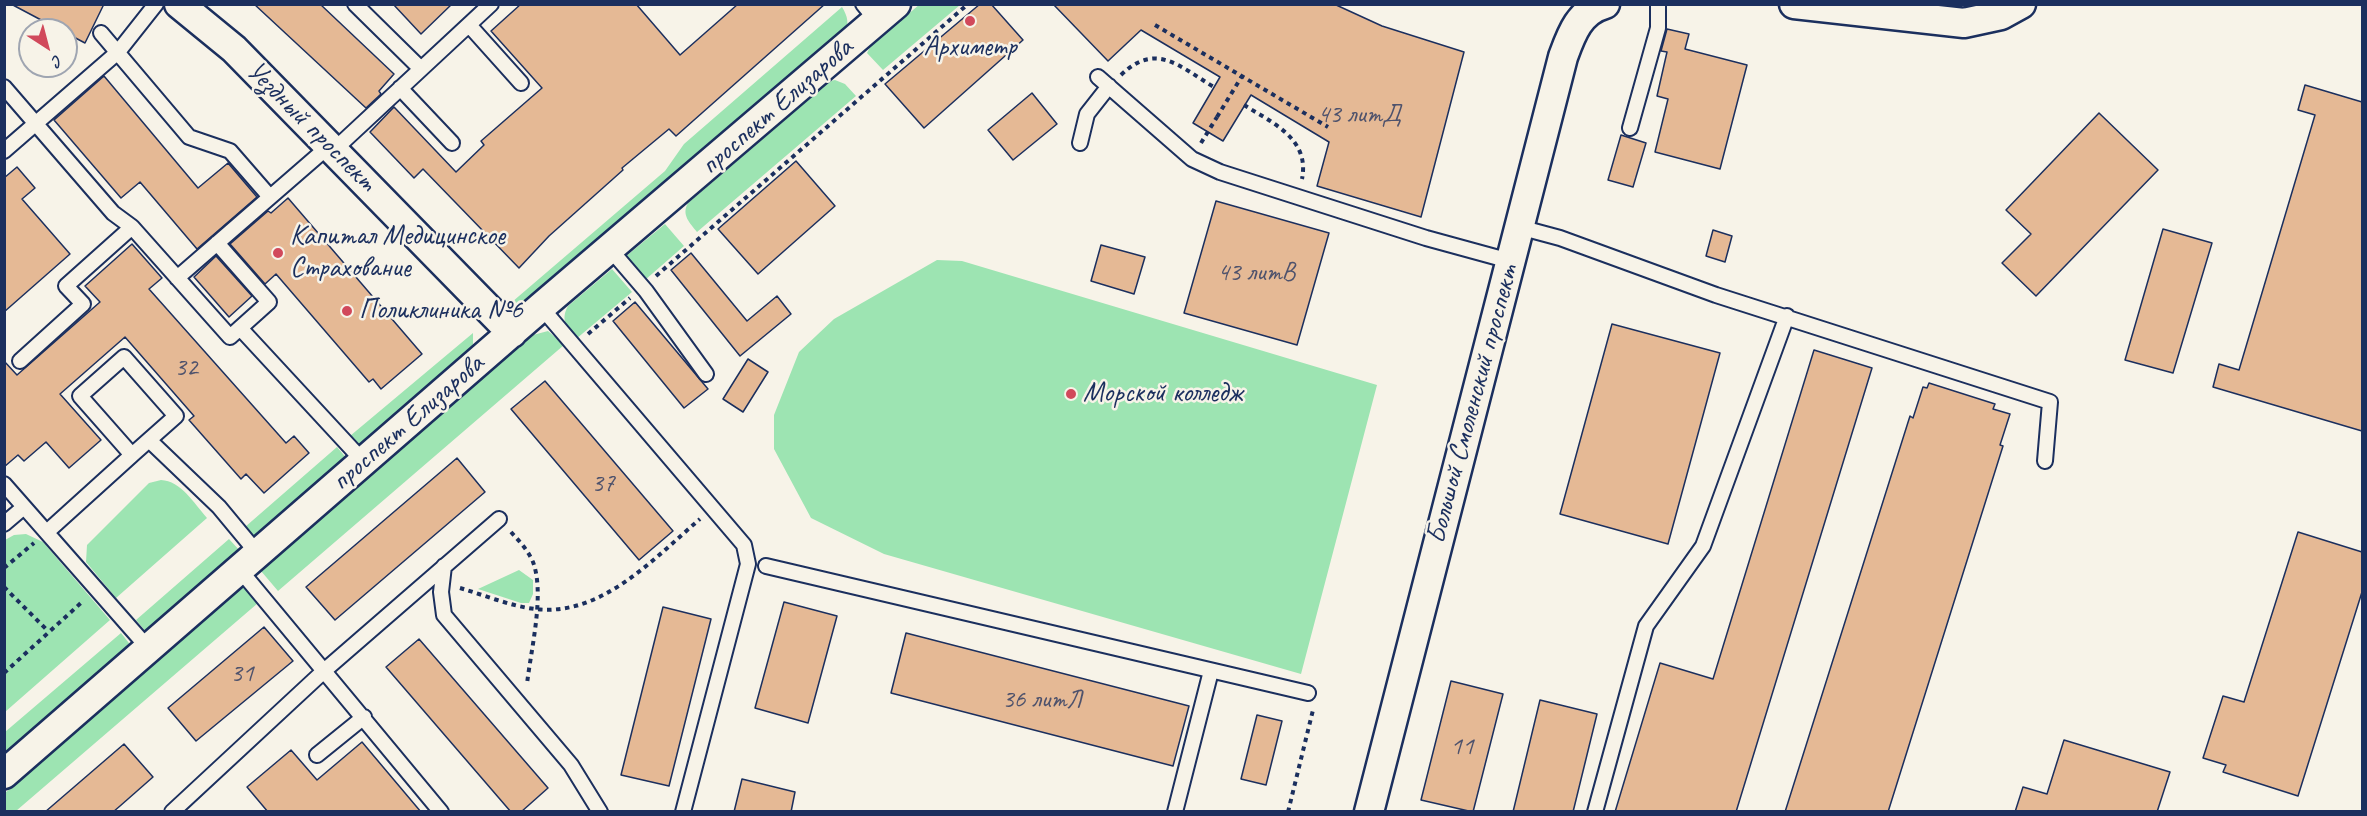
<!DOCTYPE html>
<html>
<head>
<meta charset="utf-8">
<style>
	body { margin:0 }
	#map { position:relative; width:2367px; height:816px; overflow:hidden; background:#f7f3e8; font-family:Caveat,sans-serif }
	canvas { display:block }
	.frame { position:absolute; inset:0; border:6px solid #1b2f5e; pointer-events:none }
	.north { position:absolute; left:18px; top:18px; width:60px; height:60px; box-sizing:border-box; background:#f7f3e8; border:2px solid #9fa5b1; border-radius:50%; rotate:144deg; font-size:16px; font-weight:700; line-height:24px; text-align:center; color:#1b2f5e }
	.north::after { content:''; display:block; margin:auto; width:21px; height:27px; background:#d1495b; clip-path:polygon(50% 0,100% 100%,50% 72%,0 100%) }
</style>
</head>
<body>
<div id="map">
<canvas width="2367" height="816"></canvas>
<div class="frame"></div>
<div class="north">С</div>
</div>
<script>
const g = document.querySelector('canvas').getContext('2d');
g.lineJoin = 'round';
function fill(path, color) {
  g.fillStyle = color;
  g.fill(path, 'evenodd');
}
function stroke(path, color, width, dash) {
  g.strokeStyle = color;
  g.lineWidth = width;
  g.lineCap = dash ? 'butt' : 'round';
  g.setLineDash(dash || []);
  g.stroke(path);
}
function write(font, color, halo, rows, align = 'center') {
  g.font = font + ' Caveat,sans-serif';
  g.lineWidth = 5;
  g.setLineDash([]);
  g.textBaseline = 'middle';
  g.strokeStyle = halo;
  g.fillStyle = color;
  for (const [text, x, y, turn = 0] of rows) {
    g.save();
    g.translate(x, y);
    g.rotate((+turn || 0) * Math.PI / 180);
    g.textAlign = isNaN(turn) ? turn : align;
    if (halo) g.strokeText(text, 0, 0);
    g.fillText(text, 0, 0);
    g.restore();
  }
}
fill(new Path2D(`
	M 920,4 L 960,5 L 883,70 L 867,53 L 870,47 Z
	M 842,7 C 848,17 849,23 845,34 L 532,302 L 522,305 L 512,302 L 665,171 L 684,144 Z
	M 835,80 L 845,84 L 856,96 L 697,232 C 690,223 681,215 688,203 L 830,81 Z
	M 665,224 L 684,246 L 645,280 L 625,257 Z
	M 937,260 L 962,261 L 1377,385 L 1301,674 L 884,554 L 811,518 L 774,449 L 774,415 L 799,352 L 834,319 Z
	M 612,269 L 632,292 L 576,339 C 567,327 560,320 568,306 Z
	M 548,331 L 564,345 L 278,591 L 261,571 L 533,335 Z
	M 473,333 L 473,344 L 469,354 L 361,448 L 350,436 Z
	M 337,447 L 348,460 L 255,539 L 245,527 Z
	M 161,480 C 181,481 194,503 207,518 L 116,598 L 86,562 L 87,545 L 149,483 Z
	M 26,534 L 43,542 L 110,620 L 5,712 L 5,540 L 14,535 Z
	M 229,539 L 241,552 L 147,633 L 136,620 Z
	M 519,570 L 533,580 L 533,594 L 529,603 L 521,603 L 478,589 Z
	M 244,586 L 258,603 L 16,811 L 5,811 L 5,793 Z
	M 121,633 L 132,647 L 5,758 L 5,732 Z`), '#9de4b2');
const building = new Path2D(`
	M 11,4 L 104,4 L 85,43 L 66,33 L 66,30 L 60,30 Z
	M 254,4 L 320,4 L 394,74 L 379,91 L 381,94 L 366,108 Z
	M 393,4 L 452,4 L 421,34 Z
	M 521,4 L 636,4 L 680,55 L 738,4 L 825,4 L 676,136 L 669,129 L 622,168 L 623,170 L 549,236 L 519,268 L 423,169 L 414,178 L 370,132 L 394,107 L 456,172 L 484,145 L 481,141 L 542,88 L 491,31 Z
	M 980,4 L 991,4 L 1023,40 L 924,128 L 885,84 Z
	M 1053,4 L 1334,4 L 1382,26 L 1464,52 L 1421,217 L 1317,186 L 1329,142 L 1251,95 L 1223,141 L 1193,123 L 1220,77 L 1141,30 L 1108,61 Z
	M 1667,29 L 1689,34 L 1685,49 L 1747,65 L 1720,169 L 1655,152 L 1668,99 L 1657,96 L 1667,52 L 1661,51 Z
	M 104,76 L 198,188 L 228,163 L 257,197 L 197,249 L 140,182 L 121,198 L 54,120 Z
	M 2305,85 L 2362,102 L 2362,431 L 2213,387 L 2219,364 L 2239,370 L 2315,115 L 2298,110 Z
	M 1032,93 L 1057,124 L 1013,160 L 988,130 Z
	M 2099,113 L 2158,170 L 2036,296 L 2002,263 L 2031,234 L 2006,210 Z
	M 1621,135 L 1646,143 L 1633,187 L 1608,180 Z
	M 796,161 L 835,206 L 758,274 L 718,229 Z
	M 17,167 L 35,188 L 22,199 L 70,254 L 4,312 L 4,178 Z
	M 288,198 L 422,354 L 381,389 L 373,379 L 369,382 L 276,274 L 265,284 L 230,244 L 268,211 L 271,213 Z
	M 1216,201 L 1329,233 L 1297,345 L 1184,313 Z
	M 2163,229 L 2212,243 L 2173,373 L 2125,360 Z
	M 1713,230 L 1732,236 L 1725,262 L 1706,256 Z
	M 132,244 L 162,278 L 149,289 L 286,443 L 294,436 L 309,453 L 264,493 L 246,474 L 241,479 L 189,420 L 194,416 L 125,337 L 60,394 L 101,440 L 69,468 L 46,442 L 24,461 L 18,455 L 4,467 L 4,361 L 17,375 L 100,302 L 85,286 Z
	M 1101,245 L 1145,257 L 1134,294 L 1091,281 Z
	M 691,253 L 747,321 L 777,296 L 791,314 L 740,356 L 671,270 Z
	M 216,256 L 252,296 L 229,317 L 194,277 Z
	M 635,302 L 708,389 L 684,408 L 613,321 Z
	M 1612,324 L 1720,353 L 1668,544 L 1560,514 Z
	M 1814,350 L 1872,368 L 1736,812 L 1615,812 L 1660,663 L 1713,679 Z
	M 748,359 L 768,372 L 743,412 L 723,399 Z
	M 545,381 L 673,531 L 639,560 L 511,409 Z
	M 1929,383 L 1995,404 L 1993,409 L 2010,414 L 2000,445 L 2003,446 L 1888,812 L 1785,812 L 1910,416 L 1913,418 L 1923,387 L 1927,388 Z
	M 457,458 L 485,492 L 335,620 L 306,587 Z
	M 2298,532 L 2362,552 L 2362,592 L 2298,796 L 2223,772 L 2226,765 L 2203,758 L 2223,696 L 2244,702 Z
	M 784,602 L 837,616 L 808,723 L 755,708 Z
	M 663,607 L 711,619 L 669,786 L 621,775 Z
	M 264,627 L 293,661 L 196,741 L 168,708 Z
	M 906,633 L 1189,706 L 1173,766 L 891,693 Z
	M 419,639 L 548,788 L 521,812 L 511,812 L 386,667 Z
	M 1451,681 L 1503,694 L 1473,812 L 1421,800 Z
	M 1540,700 L 1597,714 L 1573,812 L 1513,812 Z
	M 1257,715 L 1282,721 L 1266,785 L 1241,779 Z
	M 2064,740 L 2170,772 L 2157,812 L 2015,812 L 2023,787 L 2047,794 Z
	M 362,742 L 421,812 L 268,812 L 247,787 L 291,750 L 317,780 Z
	M 124,744 L 153,777 L 120,806 L 113,812 L 45,812 Z
	M 742,779 L 795,792 L 791,812 L 734,812 Z`);
fill(building, '#e5b995');
stroke(building, '#1b2f5e', 1.5);
const lane = new Path2D(`
	M 355,4 L 421,69
	M 863,4 L 877,21
	M 469,25 L 521,83
	M 101,33 L 189,137 L 230,151 L 270,197
	M 1098,77 L 1192,159 L 1220,172 L 1426,238 L 1510,261
	M 4,87 L 113,213 L 132,227 L 66,286 L 83,304 L 20,361
	M 400,88 L 452,143
	M 1630,128 L 1658,28 L 1658,4
	M 1080,143 L 1087,114 L 1109,86
	M 334,150 L 491,4
	M 4,151 L 118,52 L 156,4
	M 132,227 L 230,337 L 269,302 L 217,243
	M 1519,227 L 1560,238 L 1716,295 L 2050,402 L 2045,461
	M 610,249 L 646,291 L 706,374
	M 177,278 L 329,146
	M 541,307 L 744,545 L 748,564 L 683,812
	M 240,328 L 364,462
	M 124,357 L 176,416 L 132,455 L 80,396 Z
	M 149,440 L 219,507 L 258,554
	M 4,484 L 149,649
	M 4,524 L 24,507
	M 48,531 L 132,455
	M 444,566 L 441,592 L 444,615 L 571,765 L 600,812
	M 766,566 L 1308,693
	M 240,570 L 441,812
	M 317,755 L 364,717
	M 172,812 L 325,670 L 499,519
	M 1175,812 L 1211,671
	M 1595,812 L 1646,626 L 1703,546 L 1787,316`);
const street = new Path2D(`
	M 179,4 L 234,49 L 512,333
	M 1794,4 L 1964,23 L 2001,15 L 2021,4
	M 4,774 L 541,307 L 896,4
	M 1369,812 L 1563,57 C 1571,35 1579,11 1605,4`);
stroke(lane, '#1b2f5e', 18);
stroke(street, '#1b2f5e', 33);
stroke(new Path2D(`
	M 1155,25 L 1328,127
	M 1121,75 C 1156,41 1180,67 1214,87
	M 1244,105 C 1273,123 1310,139 1302,179
	M 1201,143 L 1217,117
	M 656,276 L 968,4
	M 588,334 L 630,298
	M 511,532 C 519,541 528,550 533,562 C 545,594 531,649 527,684
	M 4,568 L 34,543
	M 4,587 L 48,631
	M 460,588 C 484,595 510,606 535,609 C 602,617 654,558 700,519
	M 4,673 L 82,602
	M 1288,812 L 1313,710`), '#1b2f5e', 4, [4.5, 4.5]);
stroke(lane, '#f7f3e8', 14);
stroke(street, '#f7f3e8', 28);
stroke(new Path2D(`
	M 1217,117 L 1242,76`), '#1b2f5e', 4, [4.5, 4.5]);
for (const [x, y, r, color] of [
	[970,21,6,"#d1495b"],
	[278,253,6,"#d1495b"],
	[347,311,6,"#d1495b"],
	[1071,394,6,"#d1495b"]
]) {
  const dot = new Path2D();
  dot.arc(x, y, r, 0, 2 * Math.PI);
  g.fillStyle = color;
  g.fill(dot);
  stroke(dot, '#f7f3e8', 2);
}
write('26px', '#4e526c', null, [
	["43 литД",1359,115],
	["43 литВ",1256,273],
	["32",186,368],
	["37",603,484],
	["31",242,674],
	["36 литЛ",1042,700],
	["11",1462,747]
]);
write('28px', '#1b2f5e', '#f7f3e8', [
	["Архиметр",970,48,"center"],
	["Капитал Медицинское",290,237],
	["Страхование",290,269],
	["Поликлиника №6",359,311],
	["Морской колледж",1083,394]
], 'left');
write('28px', '#1b2f5e', '#f7f3e8', [
	["проспект Елизарова",777,107,-41],
	["Уездный проспект",311,127,45],
	["Большой Смоленский проспект",1473,404,-75],
	["проспект Елизарова",408,423,-41]
]);
</script>
</body>
</html>
